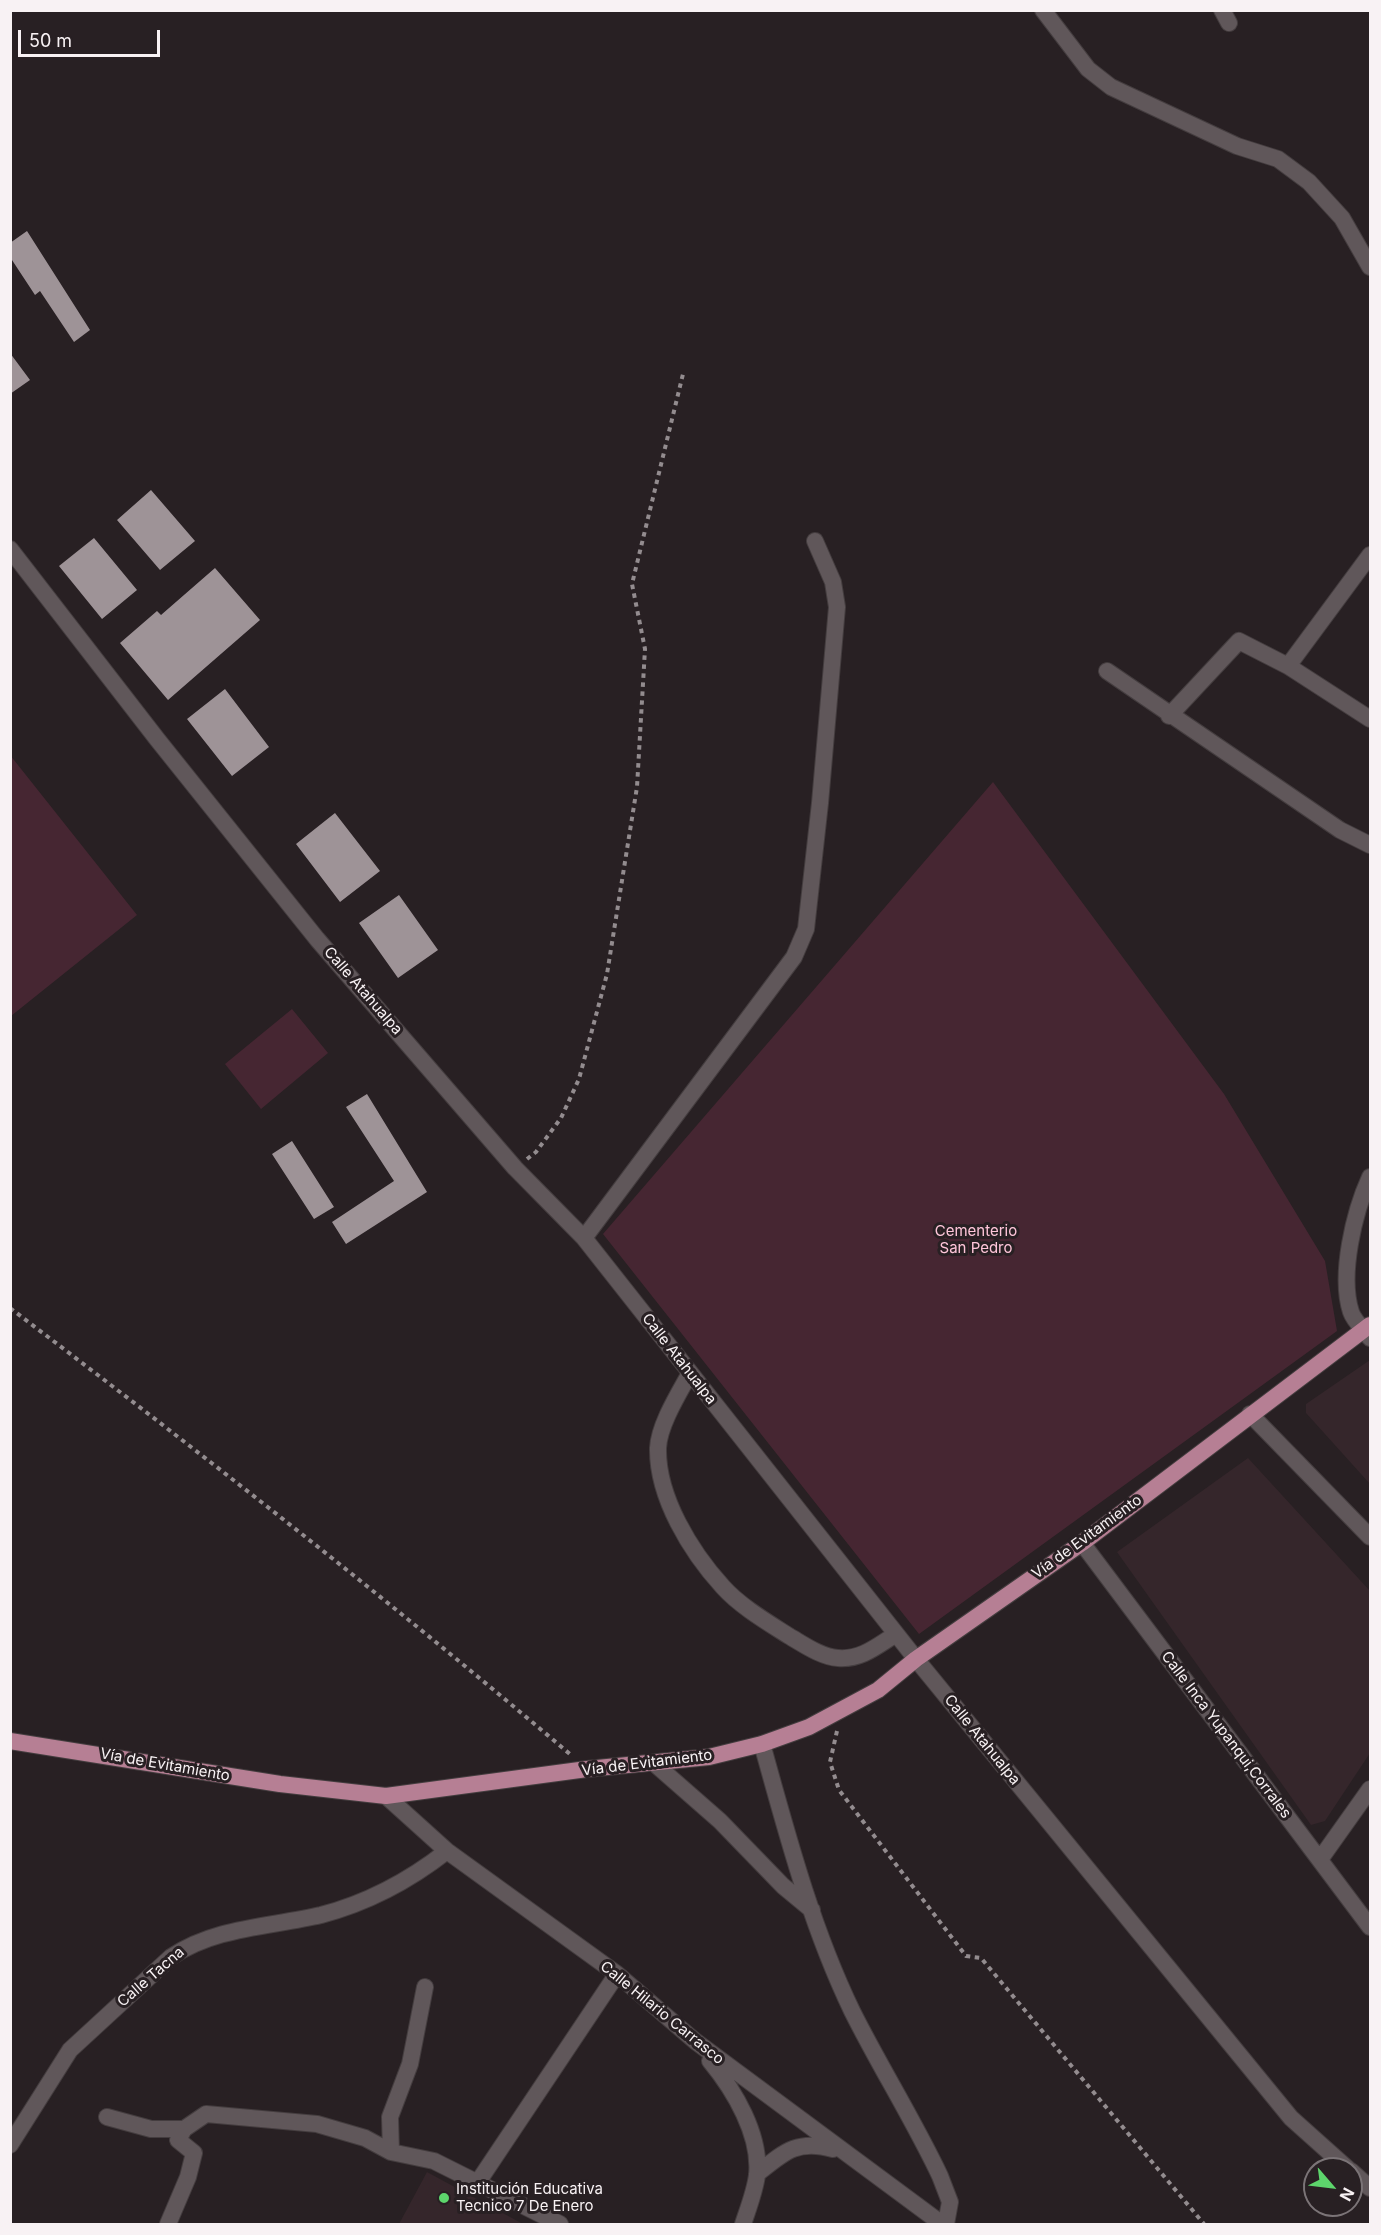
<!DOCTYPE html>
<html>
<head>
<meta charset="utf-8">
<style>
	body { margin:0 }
	#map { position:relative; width:1381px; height:2235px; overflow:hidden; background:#282023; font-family:Inter,sans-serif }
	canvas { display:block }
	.frame { position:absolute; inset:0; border:12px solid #f8f2f4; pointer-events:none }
	.north { position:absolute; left:1303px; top:2157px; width:60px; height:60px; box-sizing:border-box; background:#282023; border:2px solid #7b7477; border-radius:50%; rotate:118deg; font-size:16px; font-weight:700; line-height:24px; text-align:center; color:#f8f2f4 }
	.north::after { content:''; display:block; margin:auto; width:21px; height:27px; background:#5dd56c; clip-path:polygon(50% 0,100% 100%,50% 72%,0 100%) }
	.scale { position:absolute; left:18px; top:30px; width:142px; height:27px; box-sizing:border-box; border:3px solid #f8f2f4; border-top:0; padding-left:8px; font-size:18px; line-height:21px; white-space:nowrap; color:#f8f2f4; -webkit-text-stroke:4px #282023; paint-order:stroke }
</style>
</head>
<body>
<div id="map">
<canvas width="1381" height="2235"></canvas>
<div class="frame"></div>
<div class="north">N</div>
<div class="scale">50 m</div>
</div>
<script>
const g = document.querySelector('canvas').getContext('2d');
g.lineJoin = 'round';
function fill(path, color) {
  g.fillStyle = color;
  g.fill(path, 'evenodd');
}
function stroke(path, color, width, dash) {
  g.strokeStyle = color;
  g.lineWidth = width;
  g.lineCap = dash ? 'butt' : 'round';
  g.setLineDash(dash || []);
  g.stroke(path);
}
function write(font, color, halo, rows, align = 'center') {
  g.font = font + ' Inter,sans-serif';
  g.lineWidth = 6;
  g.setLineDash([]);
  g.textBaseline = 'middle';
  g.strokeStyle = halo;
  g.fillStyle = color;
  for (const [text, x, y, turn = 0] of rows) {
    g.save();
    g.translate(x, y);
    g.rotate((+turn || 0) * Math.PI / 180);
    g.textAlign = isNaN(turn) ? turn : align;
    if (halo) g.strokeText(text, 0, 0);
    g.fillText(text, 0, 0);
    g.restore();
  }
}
fill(new Path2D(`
	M 1370,1360 L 1370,1484 L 1306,1413 L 1306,1404 Z
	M 1248,1458 L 1370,1591 L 1370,1753 L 1325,1821 L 1311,1825 L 1117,1552 Z
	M 427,2172 L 523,2224 L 399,2224 Z`), '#35262b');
fill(new Path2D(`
	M 10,755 L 137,915 L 11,1016 L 10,1016 Z
	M 993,782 L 1224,1094 L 1325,1261 L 1337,1331 L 919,1634 L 603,1234 Z
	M 292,1009 L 328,1053 L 261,1109 L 225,1064 Z`), '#462632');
fill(new Path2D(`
	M 27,231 L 90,330 L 74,342 L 40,291 L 35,295 L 10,257 L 10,243 Z
	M 10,353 L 30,380 L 10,394 Z
	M 151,490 L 195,541 L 160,570 L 117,520 Z
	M 94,538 L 137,590 L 102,619 L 59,566 Z
	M 215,568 L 260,620 L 168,700 L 120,643 L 157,611 L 161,615 Z
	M 225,689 L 269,747 L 232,776 L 187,719 Z
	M 335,813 L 380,871 L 340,902 L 296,844 Z
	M 399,895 L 438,950 L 398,978 L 359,923 Z
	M 367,1094 L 427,1192 L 346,1244 L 332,1222 L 394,1181 L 346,1107 Z
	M 292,1141 L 334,1207 L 314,1219 L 272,1154 Z`), '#9e9397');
const minor = new Path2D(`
	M 1043,10 L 1088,69 L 1111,87 L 1237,146 L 1278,159 L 1309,182 L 1342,218 L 1370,267
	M 1222,10 L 1229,23
	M 10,549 L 157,739 L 317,939 L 515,1168 L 584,1238 L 916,1659 L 1291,2118 L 1348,2169
	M 1288,666 L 1370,555
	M 1107,671 L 1340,830 L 1370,845
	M 1169,716 L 1239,641 L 1288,666 L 1370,719
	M 1370,1177 C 1354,1212 1339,1275 1351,1312 C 1354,1321 1364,1330 1370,1338
	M 584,1238 L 794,957 L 806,929 L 820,803 L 837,607 L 833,582 L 815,541
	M 690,1373 C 679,1393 659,1425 658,1448 C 657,1497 691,1552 723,1587 C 740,1606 767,1622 789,1636 C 803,1644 821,1657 838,1658 C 861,1660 877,1646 896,1634
	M 1250,1414 L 1370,1537
	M 1082,1543 L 1370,1927
	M 762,1744 C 787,1834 811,1926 852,2011 C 880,2067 913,2119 940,2176 L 950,2202 L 946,2224
	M 655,1764 L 720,1821 L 783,1886 L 812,1910
	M 386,1796 L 447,1851 L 617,1974 L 695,2041 L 942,2224
	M 1321,1858 L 1370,1789
	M 710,2061 C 734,2090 761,2135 757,2175 C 755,2191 748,2209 743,2224
	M 107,2117 L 151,2129 L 184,2129 L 206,2114 L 317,2124 L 365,2138 L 391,2152 L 434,2161 L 560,2224
	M 10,2145 L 70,2050 L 171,1957 C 215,1927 270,1927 321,1915 C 367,1903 410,1880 447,1851
	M 391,2152 L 390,2117 L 410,2064 L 425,1987
	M 1351,2171 L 1370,2188
	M 757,2174 C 784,2152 797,2139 833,2149
	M 478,2182 L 617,1974
	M 168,2224 L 188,2177 L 194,2153 L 178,2140 L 184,2129`);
const primary = new Path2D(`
	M 10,1741 L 280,1784 L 386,1796 L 587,1769 L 709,1757 L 762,1744 L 809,1727 L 878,1690 L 916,1659 L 1082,1543 L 1370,1325`);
stroke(minor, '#443d3f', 18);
stroke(primary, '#443d3f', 18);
stroke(new Path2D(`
	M 527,1159 L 536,1152 L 561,1118 L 579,1079 L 607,974 L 637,787 L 645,649 L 632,584 L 683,374
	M 10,1308 C 201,1453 389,1600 571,1755
	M 837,1731 L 830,1762 L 839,1790 L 966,1956 L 981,1958 L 1204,2224`), '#938c8f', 4, [4.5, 4.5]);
stroke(minor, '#60575a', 16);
stroke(primary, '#b67f94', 16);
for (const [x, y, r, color] of [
	[444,2198,6,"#5dd56c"]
]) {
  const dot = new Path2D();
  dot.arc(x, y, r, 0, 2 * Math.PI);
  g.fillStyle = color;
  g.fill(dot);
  stroke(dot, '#282023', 2);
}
write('15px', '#f8f2f4', '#282023', [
	["Calle Atahualpa",363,991,49],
	["Calle Atahualpa",679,1359,52],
	["Vía de Evitamiento",1087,1537,-36],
	["Calle Inca Yupanqui,Corrales",1226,1735,53],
	["Calle Atahualpa",982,1740,51],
	["Vía de Evitamiento",647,1763,-7],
	["Vía de Evitamiento",165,1765,10],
	["Calle Tacna",151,1977,-41],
	["Calle Hilario Carrasco",662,2013,39]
]);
write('15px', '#fec5d9', '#282023', [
	["Cementerio",976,1231],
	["San Pedro",976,1248]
]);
write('15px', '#f8f2f4', '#282023', [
	["Institución Educativa",456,2189],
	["Tecnico 7 De Enero",456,2206]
], 'left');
</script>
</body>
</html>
